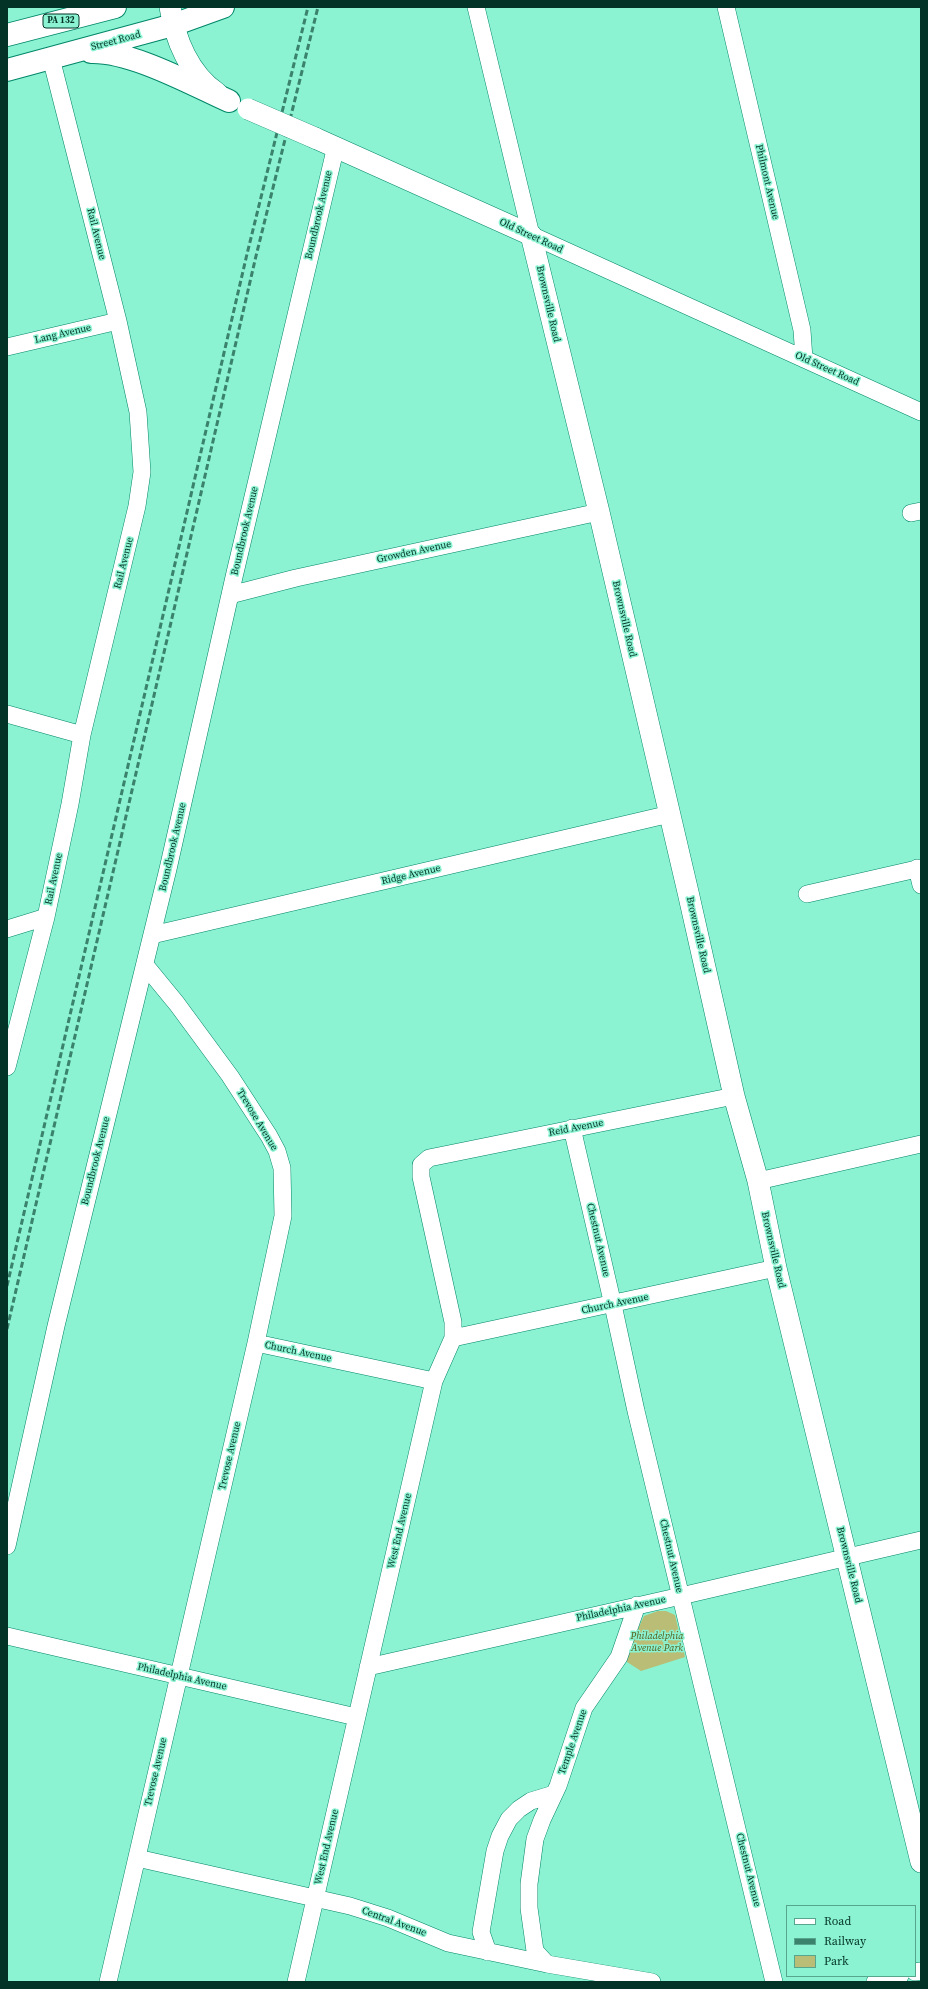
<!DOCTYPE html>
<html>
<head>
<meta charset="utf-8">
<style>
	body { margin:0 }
	#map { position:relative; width:928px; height:1989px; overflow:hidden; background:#8bf3d1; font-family:"Source Serif 4",serif }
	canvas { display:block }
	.frame { position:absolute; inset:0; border:8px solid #033327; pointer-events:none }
	.legend { position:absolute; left:786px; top:1905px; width:130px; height:72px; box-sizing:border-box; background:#8bf3d1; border:1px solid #55a68d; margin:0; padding:5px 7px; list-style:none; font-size:12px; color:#033327 }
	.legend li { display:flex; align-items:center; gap:8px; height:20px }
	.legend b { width:20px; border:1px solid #55a68d }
</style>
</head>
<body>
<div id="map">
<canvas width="928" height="1989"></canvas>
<div class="frame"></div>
<ul class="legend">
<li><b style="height:5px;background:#fff"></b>Road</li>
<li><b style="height:5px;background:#3b826d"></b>Railway</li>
<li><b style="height:11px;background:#b9bd75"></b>Park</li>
</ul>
</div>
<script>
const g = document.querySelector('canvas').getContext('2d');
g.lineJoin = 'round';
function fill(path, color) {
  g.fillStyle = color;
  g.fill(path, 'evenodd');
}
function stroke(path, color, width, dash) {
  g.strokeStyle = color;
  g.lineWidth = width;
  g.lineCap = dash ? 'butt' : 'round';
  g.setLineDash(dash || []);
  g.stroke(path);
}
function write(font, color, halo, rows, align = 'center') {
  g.font = font + ' "Source Serif 4",serif';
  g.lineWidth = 3;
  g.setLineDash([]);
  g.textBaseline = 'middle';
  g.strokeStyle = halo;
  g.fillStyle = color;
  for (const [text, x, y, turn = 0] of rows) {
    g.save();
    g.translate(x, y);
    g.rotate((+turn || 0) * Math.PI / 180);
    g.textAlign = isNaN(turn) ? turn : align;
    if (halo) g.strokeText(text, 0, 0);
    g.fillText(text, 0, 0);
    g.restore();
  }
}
fill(new Path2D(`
	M 658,1611 L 666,1611 L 675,1615 L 685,1657 L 641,1671 L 624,1660 L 644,1616 Z`), '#b9bd75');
const minor = new Path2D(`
	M 476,7 L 531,235 L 921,412
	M 726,7 L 802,330 L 804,359
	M 7,347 L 118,321
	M 911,513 L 921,511
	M 230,595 L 296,578 L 599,512
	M 7,714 L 82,735
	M 917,868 L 921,885
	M 807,894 L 921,868
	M 7,929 L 46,917
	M 152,935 L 670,814
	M 7,1067 L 46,917 L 70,804 L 82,735 L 137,506 L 142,472 L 138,412 L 118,321 L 51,58
	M 572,1128 L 613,1305 L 636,1411 L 774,1982
	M 758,1181 L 921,1144
	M 453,1338 L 776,1268
	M 256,1343 L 434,1381
	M 7,1546 L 56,1326 L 168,869 L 234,577 L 336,146
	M 7,1636 L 356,1717
	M 368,1667 L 681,1596 L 921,1540
	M 137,1858 L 350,1906 L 388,1918 L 448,1943 L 547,1964 L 652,1982
	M 488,1952 L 481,1932 L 495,1851 L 500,1836 L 509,1819 L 519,1809 L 531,1801 L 554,1794
	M 547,1964 L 535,1951 L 529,1908 L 529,1884 L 535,1839 L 542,1820 L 558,1786 L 584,1708 L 619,1657 L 637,1605
	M 915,1972 L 921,1971
	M 108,1982 L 256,1343 L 283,1216 L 282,1168 L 277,1151 L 269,1136 L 230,1076 L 177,1004 L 145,965
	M 296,1982 L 434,1381 L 453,1338 L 453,1322 L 421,1177 L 421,1165 L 429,1158 L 734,1096
	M 875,1982 L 900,1976`);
const tertiary = new Path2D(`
	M 170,7 C 175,39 189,74 217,93
	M 315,138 L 531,235 L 599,512 L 688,892 L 734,1096 L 758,1181 L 776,1268 L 921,1862`);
const primary = new Path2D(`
	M 7,35 L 115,7
	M 91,52 C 132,51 191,84 229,101
	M 7,70 L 173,25 L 223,7`);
stroke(minor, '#008669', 18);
stroke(tertiary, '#008669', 22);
stroke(primary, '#008669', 24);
stroke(minor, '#fff', 17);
stroke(tertiary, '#fff', 21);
stroke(primary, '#fff', 22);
stroke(new Path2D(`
	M 7,1286 L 247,254 L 308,7
	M 7,1329 L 256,256 L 318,7`), '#3b826d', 3, [6, 3]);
const tertiaryBridge = new Path2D(`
	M 248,109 L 315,138`);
stroke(tertiaryBridge, '#008669', 22, []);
stroke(tertiaryBridge, '#fff', 21);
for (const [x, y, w] of [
	[61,21,36]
]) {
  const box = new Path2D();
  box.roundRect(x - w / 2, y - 7, w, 14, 3);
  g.fillStyle = '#8bf3d1';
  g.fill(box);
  stroke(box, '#033327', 1);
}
write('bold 9px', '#033327', null, [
	["PA 132",61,21]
]);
write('10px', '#033327', '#8bf3d1', [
	["Street Road",116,41,-15],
	["Philmont Avenue",767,182,77],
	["Boundbrook Avenue",319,215,-77],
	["Rail Avenue",96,234,76],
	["Old Street Road",531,236,25],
	["Brownsville Road",548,304,77],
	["Lang Avenue",63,334,-13],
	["Old Street Road",827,369,24],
	["Boundbrook Avenue",245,531,-77],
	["Growden Avenue",414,552,-12],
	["Rail Avenue",124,563,-76],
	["Brownsville Road",624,619,77],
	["Boundbrook Avenue",173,847,-77],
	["Ridge Avenue",411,875,-13],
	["Rail Avenue",54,879,-78],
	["Brownsville Road",698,935,77],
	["Trevose Avenue",257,1120,59],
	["Reid Avenue",576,1128,-11],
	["Boundbrook Avenue",96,1161,-76],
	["Chestnut Avenue",598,1240,77],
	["Brownsville Road",773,1250,77],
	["Church Avenue",615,1304,-12],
	["Church Avenue",298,1352,12],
	["Trevose Avenue",230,1456,-77],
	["West End Avenue",400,1531,-77],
	["Chestnut Avenue",671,1556,77],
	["Brownsville Road",849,1565,76],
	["Philadelphia Avenue",621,1609,-12],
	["Philadelphia Avenue",182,1677,13],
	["Temple Avenue",573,1742,-71],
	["Trevose Avenue",156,1772,-77],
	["West End Avenue",327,1847,-77],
	["Chestnut Avenue",748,1870,76],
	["Central Avenue",394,1922,20]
]);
write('italic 10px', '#5a5b18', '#8bf3d1', [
	["Philadelphia",657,1636],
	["Avenue Park",657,1648]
]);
</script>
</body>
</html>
